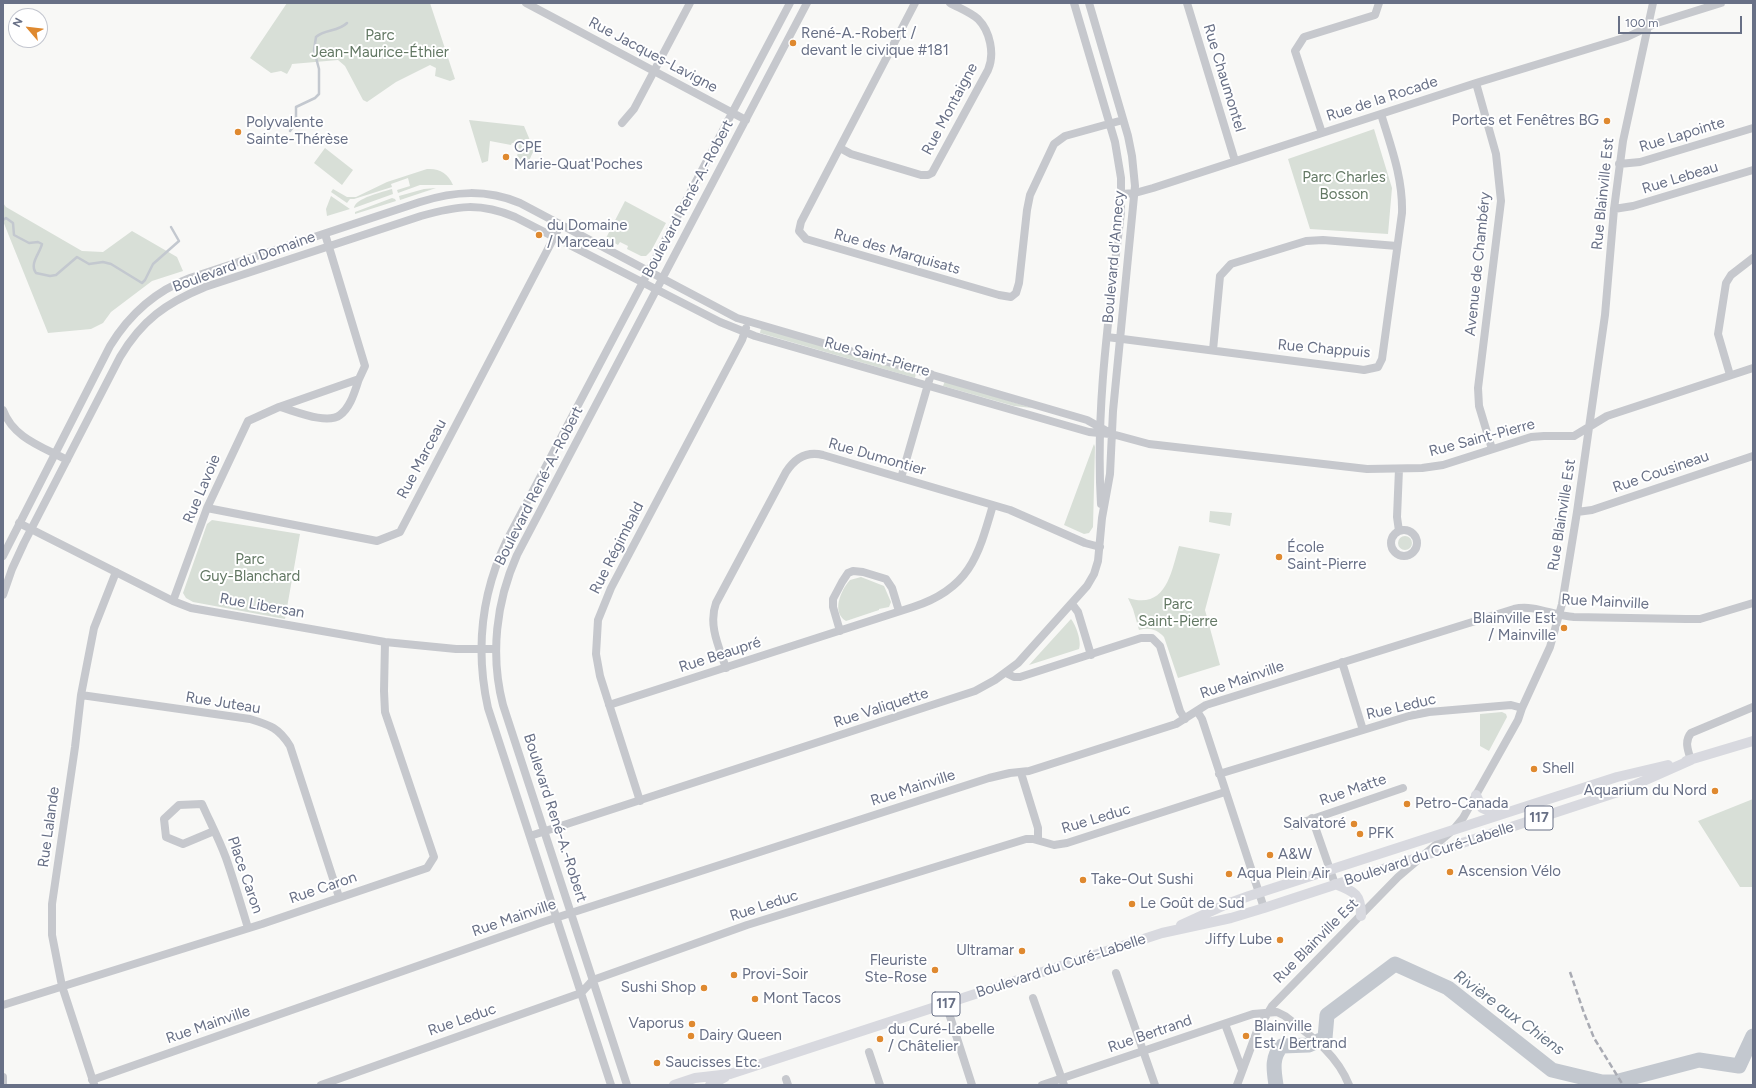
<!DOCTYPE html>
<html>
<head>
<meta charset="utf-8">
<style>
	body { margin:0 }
	#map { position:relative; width:1756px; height:1088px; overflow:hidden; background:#f8f8f6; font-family:Figtree,sans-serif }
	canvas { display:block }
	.frame { position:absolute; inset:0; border:4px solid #687086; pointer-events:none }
	.north { position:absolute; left:8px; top:8px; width:40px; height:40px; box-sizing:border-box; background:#fff; border:1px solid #c3c6cf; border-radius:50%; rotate:298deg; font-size:11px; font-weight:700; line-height:16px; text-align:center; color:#687086 }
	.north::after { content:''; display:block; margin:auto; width:14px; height:18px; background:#df892f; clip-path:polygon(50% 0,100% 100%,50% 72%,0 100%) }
	.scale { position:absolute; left:1618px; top:16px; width:124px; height:18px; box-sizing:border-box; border:2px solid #687086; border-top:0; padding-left:5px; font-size:12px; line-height:14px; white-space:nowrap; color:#687086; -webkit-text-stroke:3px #fff; paint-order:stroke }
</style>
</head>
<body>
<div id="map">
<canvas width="1756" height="1088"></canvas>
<div class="frame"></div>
<div class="north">N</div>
<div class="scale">100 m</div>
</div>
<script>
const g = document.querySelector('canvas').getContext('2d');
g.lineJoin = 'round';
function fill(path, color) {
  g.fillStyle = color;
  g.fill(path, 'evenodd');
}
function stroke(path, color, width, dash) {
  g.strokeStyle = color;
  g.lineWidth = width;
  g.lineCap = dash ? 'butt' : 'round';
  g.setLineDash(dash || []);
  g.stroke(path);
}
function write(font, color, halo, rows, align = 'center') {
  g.font = font + ' Figtree,sans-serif';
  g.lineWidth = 4;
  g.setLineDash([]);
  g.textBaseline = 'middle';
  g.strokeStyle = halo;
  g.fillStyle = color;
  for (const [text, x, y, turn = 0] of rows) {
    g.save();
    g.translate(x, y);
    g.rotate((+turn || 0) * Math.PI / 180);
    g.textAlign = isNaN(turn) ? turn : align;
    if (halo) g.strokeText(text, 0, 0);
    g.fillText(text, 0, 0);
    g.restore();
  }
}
fill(new Path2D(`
	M 287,3 L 430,3 L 455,79 L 450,81 L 435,76 L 436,68 L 430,65 L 396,82 L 367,102 L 363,100 L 345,66 L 338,60 L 292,64 L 291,67 L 287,74 L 281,71 L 271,73 L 250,58 Z
	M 469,120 L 524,126 L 534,150 L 526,167 L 516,164 L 519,144 L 512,143 L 511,145 L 490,141 L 488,161 L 482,163 Z
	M 1374,129 L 1392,188 L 1388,234 L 1310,229 L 1288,159 Z
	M 325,148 L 353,170 L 342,185 L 314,163 Z
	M 427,169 C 439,168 448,173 453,185 L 420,185 L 398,193 L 397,190 L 410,186 L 408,178 L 391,184 L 392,187 L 354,199 L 350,199 L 347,203 L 331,192 L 333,189 L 347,197 L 356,197 L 387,182 Z
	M 436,188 L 400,200 L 399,196 L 424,189 Z
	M 392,189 L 393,194 L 354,208 C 355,198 383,192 392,189 Z
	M 331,196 L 350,209 L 327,216 L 326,209 Z
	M 392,198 L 395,199 L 396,201 L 355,214 L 355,212 Z
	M 625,201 L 666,223 L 651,251 L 646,256 L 641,256 L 627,249 L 628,246 L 620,242 L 618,245 L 606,238 Z
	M 3,203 L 6,207 L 82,251 L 103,252 L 132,231 L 177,257 L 183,271 L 152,281 L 111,312 L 103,323 L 91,329 L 48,333 L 3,221 Z
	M 761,328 L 916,373 L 915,378 L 760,333 Z
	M 945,381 L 1032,408 L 1014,406 L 943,386 Z
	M 1094,444 L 1095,447 L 1093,527 L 1089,533 L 1084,534 L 1064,525 Z
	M 1210,511 L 1232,513 L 1230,526 L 1209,522 Z
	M 212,520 L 300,534 L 285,619 L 193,602 L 186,598 L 183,593 L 207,524 Z
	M1398 543a7 7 0 1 1 14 0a7 7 0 1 1-14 0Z
	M 1179,546 L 1220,554 L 1205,610 L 1220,665 L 1178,678 L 1164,637 C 1157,629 1149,627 1139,630 L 1133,609 L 1128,598 C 1166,610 1171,573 1179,546 Z
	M 861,577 L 884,586 L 891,602 L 889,607 L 879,609 L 879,610 L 846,621 C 831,612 841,590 850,580 Z
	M 1071,619 C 1076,625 1082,642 1079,649 L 1029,665 Z
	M 1502,712 L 1506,714 L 1507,717 L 1489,751 L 1480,746 L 1480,714 Z
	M 1753,799 L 1753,887 L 1740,887 L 1698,821 Z`), '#d8dfd7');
stroke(new Path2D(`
	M 290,131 L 296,123 L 296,107 L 315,98 L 319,94 L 319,69 L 314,50 L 316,37 C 325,29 338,32 347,23
	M 3,220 L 6,218 L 13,223 L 14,235 L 29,243 L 38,242 L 42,244 C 40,253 29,264 36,273 L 50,276 L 56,275 L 77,257 L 89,264 L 103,262 L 111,264 L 142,283 L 145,280 L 153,264 L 179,241 L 171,227`), '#c3c8cf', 2.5);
stroke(new Path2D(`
	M 1276,1085 C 1274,1071 1271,1057 1282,1046 L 1309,1045 L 1325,1038 L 1327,1015 L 1395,964 L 1448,988 L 1552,1070 L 1602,1082 L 1615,1082 L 1699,1060 L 1739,1066 L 1753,1036`), '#c3c8cf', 15);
stroke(new Path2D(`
	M 526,3 L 746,120
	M 915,3 L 801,222 L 799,231 L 806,239 L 999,295 L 1011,297 L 1016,293 L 1019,283 L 1027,210 L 1030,195 L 1054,144 L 1065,136 L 1123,120
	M 1074,3 L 1115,142 L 1121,178 L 1121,212 C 1110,308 1095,406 1101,504
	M 1187,3 L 1235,161
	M 1476,83 L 1496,154 L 1501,201 L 1478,388 L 1479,406 L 1492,449
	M 622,123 L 634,109 L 690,3
	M 1322,133 L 1295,51 L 1304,37 L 1375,15 L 1379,3
	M 840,148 L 851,154 L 921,175 L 928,175 L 932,173 L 988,70 C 995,54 990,31 978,19 C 970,12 959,8 950,3
	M 1619,164 L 1640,162 L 1753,128
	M 1122,194 L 1135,193 L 1153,188 L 1476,83 L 1627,37 L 1657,23 L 1721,3
	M 1614,209 L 1633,206 L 1753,170
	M 1107,337 L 1357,369 L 1364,370 L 1378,367 L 1382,359 L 1402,213 C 1403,178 1391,147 1381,114
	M 1213,350 L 1220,276 L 1231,264 L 1306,241 L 1323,240 L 1397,246
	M 1730,375 L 1718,334 L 1726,283 L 1731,275 L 1753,258
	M 280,407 C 295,411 327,425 340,415 C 351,407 355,390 359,379
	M 3,410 C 13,438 43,447 67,460
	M 901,478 L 931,374
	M 207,508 L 377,541 L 400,532 L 561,224
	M 1577,512 L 1592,510 L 1753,456
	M 19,523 L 173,601 L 191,608 L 385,642 L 456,649 L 496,649
	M1391 543a13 13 0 1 1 26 0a13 13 0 1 1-26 0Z
	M 1399,531 L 1397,517 L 1399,469
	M 3,556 L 110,346 C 129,315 155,291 190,278 L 420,202 C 455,191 486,189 520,203 L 737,318 L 1087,420 L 1112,434 L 1149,444 L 1367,469 L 1422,468 L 1443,465 L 1531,437 L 1544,436 L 1574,436 L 1607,416 L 1753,368
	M 3,595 L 12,569 L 24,543 L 120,357 C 142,320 166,303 205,287 L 421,216 C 457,206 479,202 515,217 L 720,322 L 755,336 L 1089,432 L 1110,434
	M 173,601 L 207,508 L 248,421 L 279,407 L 359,379 L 365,366 L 325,234
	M 1072,604 L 1078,612 L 1091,655
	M 840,631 L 833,607 L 833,599 L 842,582 L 848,573 L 853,571 L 863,572 L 886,579 L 892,588 L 899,611
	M 1342,662 L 1363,730
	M 726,668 C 719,647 708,625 716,603 L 786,472 C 795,458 807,451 823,455 L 1010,510 L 1085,543 L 1100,547
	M 1006,673 L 1014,677 L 1020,677 L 1141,638 L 1152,638 L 1160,646 L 1180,711 L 1185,719
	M 81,695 L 250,719 C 270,725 279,728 290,746 L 339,897
	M 609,705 L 913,607 C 969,589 978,557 993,505
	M 1197,711 L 1202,719 L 1264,908
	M 1691,760 C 1688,751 1684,741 1691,733 L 1753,707
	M 1021,773 L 1038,828 L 1038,840
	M 1219,774 L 1409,716 L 1429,712 L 1511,705 L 1522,708
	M 640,801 L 600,676 L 596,654 L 598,620 L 611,588 L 742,340 L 746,328
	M 1312,818 L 1335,884
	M 1292,826 L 1403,788
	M 214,831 L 183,844 L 166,837 L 164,819 L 179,805 L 202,804 C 210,822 219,839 226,858 C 234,881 241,905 248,928
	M 530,836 L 975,691 L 995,680 L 1018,663 L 1087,586 L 1094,574 L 1098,561 L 1102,518 L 1110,474 L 1113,411 L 1135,186 L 1132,156 L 1128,136 L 1089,3
	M 1116,973 L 1155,1085
	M 1033,998 L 1064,1085
	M 946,1004 L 972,1085
	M 3,1005 L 262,924 L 427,868 L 434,857 L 385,712 L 384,691 L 385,642
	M 1225,1024 L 1242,1070
	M 869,1052 L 880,1085
	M 3,1077 L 3,1085
	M 786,1079 L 788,1085
	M 92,1080 L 543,922 L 989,778 L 1010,773 L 1029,771 L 1176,724 L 1206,705 L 1514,609 C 1534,604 1554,616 1574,617 L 1686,619 L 1700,619 L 1753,603
	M 94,1084 L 62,986 L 52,935 L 52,904 L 75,747 L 81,695 L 94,628 L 116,572
	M 321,1085 L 581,993 L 593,980 L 747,925 L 1026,839 L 1033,839 L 1054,845 L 1067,843 L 1225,792
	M 611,1085 L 488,708 C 475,649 481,594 507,540 L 790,3
	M 627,1085 L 503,705 C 490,655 496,602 517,555 L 807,3
	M 1042,1085 L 1253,1014 L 1277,1012 L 1285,1016 C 1311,1036 1337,1054 1349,1085
	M 1237,1085 L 1257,1031 L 1272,1006 L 1398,877 L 1453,830 L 1463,818 L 1518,720 L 1522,708 L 1550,647 L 1562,604 L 1577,512 L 1605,315 L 1614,209 L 1623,141 L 1653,3`), '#c6c8cd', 8);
stroke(new Path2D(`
	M 1686,761 L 1753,741
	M 1476,795 L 1482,808 L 1498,815
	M 1335,884 C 1355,892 1361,894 1361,916
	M 1181,925 L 1227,904 L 1249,896 L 1617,777 L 1668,765
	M 674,1085 L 695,1078 L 730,1074 L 1162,933 L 1231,918 L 1264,908 L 1621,791 L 1691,760
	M 710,1085 L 725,1077`), '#d8d9df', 10);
stroke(new Path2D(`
	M 1570,972 L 1584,1013 L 1594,1038 L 1623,1085`), '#a9abb3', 2.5, [6, 3]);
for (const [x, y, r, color] of [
	[793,43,4,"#df892f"],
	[1607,121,4,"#df892f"],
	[238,132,4,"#df892f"],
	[506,157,4,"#df892f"],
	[539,235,4,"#df892f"],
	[1279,557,4,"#df892f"],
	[1564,628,4,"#df892f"],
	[1534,769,4,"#df892f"],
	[1715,791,4,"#df892f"],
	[1407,804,4,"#df892f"],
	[1354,824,4,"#df892f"],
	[1360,834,4,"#df892f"],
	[1270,855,4,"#df892f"],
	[1450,872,4,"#df892f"],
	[1229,874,4,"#df892f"],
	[1083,880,4,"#df892f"],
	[1132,904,4,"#df892f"],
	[1280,940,4,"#df892f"],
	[1022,951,4,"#df892f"],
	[935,970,4,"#df892f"],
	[734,975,4,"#df892f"],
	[704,988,4,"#df892f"],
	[755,999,4,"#df892f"],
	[692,1024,4,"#df892f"],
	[691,1036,4,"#df892f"],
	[1246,1036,4,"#df892f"],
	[880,1039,4,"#df892f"],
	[657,1063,4,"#df892f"]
]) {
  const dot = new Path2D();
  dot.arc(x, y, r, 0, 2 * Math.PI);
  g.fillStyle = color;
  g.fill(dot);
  stroke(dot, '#fff', 1.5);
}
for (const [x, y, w] of [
	[1539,818,28],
	[946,1004,28]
]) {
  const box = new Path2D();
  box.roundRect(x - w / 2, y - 12, w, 24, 3);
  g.fillStyle = '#fff';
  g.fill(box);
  stroke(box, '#687086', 1);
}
write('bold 14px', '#687086', null, [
	["117",1539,818],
	["117",946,1004]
]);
write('15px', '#687086', '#fff', [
	["René-A.-Robert /",801,34],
	["devant le civique #181",801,51],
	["Portes et Fenêtres BG",1599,121,"right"],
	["Polyvalente",246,123],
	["Sainte-Thérèse",246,140],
	["CPE",514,148],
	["Marie-Quat'Poches",514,165],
	["du Domaine",547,226],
	["/ Marceau",547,243],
	["École",1287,548],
	["Saint-Pierre",1287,565],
	["Blainville Est",1556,619,"right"],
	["/ Mainville",1556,636,"right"],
	["Shell",1542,769],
	["Aquarium du Nord",1707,791,"right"],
	["Petro-Canada",1415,804],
	["Salvatoré",1346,824,"right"],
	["PFK",1368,834],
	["A&W",1278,855],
	["Ascension Vélo",1458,872],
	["Aqua Plein Air",1237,874],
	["Take-Out Sushi",1091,880],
	["Le Goût de Sud",1140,904],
	["Jiffy Lube",1272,940,"right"],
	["Ultramar",1014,951,"right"],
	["Fleuriste",927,961,"right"],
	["Ste-Rose",927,978,"right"],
	["Provi-Soir",742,975],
	["Sushi Shop",696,988,"right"],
	["Mont Tacos",763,999],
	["Vaporus",684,1024,"right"],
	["Blainville",1254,1027],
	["Est / Bertrand",1254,1044],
	["du Curé-Labelle",888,1030],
	["/ Châtelier",888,1047],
	["Dairy Queen",699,1036],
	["Saucisses Etc.",665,1063]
], 'left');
write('15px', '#637864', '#fff', [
	["Parc",380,36],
	["Jean-Maurice-Éthier",380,53],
	["Parc Charles",1344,178],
	["Bosson",1344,195],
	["Parc",250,560],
	["Guy-Blanchard",250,577],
	["Parc",1178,605],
	["Saint-Pierre",1178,622]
]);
write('15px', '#687086', '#fff', [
	["Rue Jacques-Lavigne",653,55,28],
	["Rue Chaumontel",1224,78,73],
	["Rue de la Rocade",1382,99,-18],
	["Rue Montaigne",950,109,-62],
	["Rue Lapointe",1682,135,-17],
	["Rue Lebeau",1680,178,-17],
	["Rue Blainville Est",1603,194,-84],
	["Boulevard René-A.-Robert",688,199,-62],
	["Rue des Marquisats",897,252,16],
	["Boulevard d'Annecy",1114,257,-85],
	["Boulevard du Domaine",244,262,-20],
	["Avenue de Chambéry",1478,264,-84],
	["Rue Chappuis",1324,349,5],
	["Rue Saint-Pierre",877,357,16],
	["Rue Saint-Pierre",1482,438,-15],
	["Rue Dumontier",877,457,16],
	["Rue Marceau",422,459,-62],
	["Rue Cousineau",1661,472,-19],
	["Boulevard René-A.-Robert",539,486,-63],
	["Rue Lavoie",202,489,-67],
	["Rue Blainville Est",1562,515,-81],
	["Rue Régimbald",617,548,-63],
	["Rue Mainville",1605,602,3],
	["Rue Libersan",262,606,10],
	["Rue Beaupré",720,655,-18],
	["Rue Mainville",1242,680,-19],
	["Rue Juteau",223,703,9],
	["Rue Leduc",1401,707,-13],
	["Rue Valiquette",881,708,-18],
	["Rue Mainville",913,788,-18],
	["Rue Matte",1353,790,-19],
	["Boulevard René-A.-Robert",555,818,72],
	["Rue Leduc",1096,819,-17],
	["Rue Lalande",49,827,-82],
	["Boulevard du Curé-Labelle",1429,854,-18],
	["Place Caron",245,875,71],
	["Rue Caron",323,888,-19],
	["Rue Leduc",764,906,-18],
	["Rue Mainville",514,918,-19],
	["Rue Blainville Est",1316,941,-45],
	["Boulevard du Curé-Labelle",1061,966,-18],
	["Rue Leduc",462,1020,-19],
	["Rue Mainville",208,1025,-19],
	["Rue Bertrand",1150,1034,-19]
]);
write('italic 16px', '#697788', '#fff', [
	["Rivière aux Chiens",1509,1013,36]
]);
</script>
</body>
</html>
